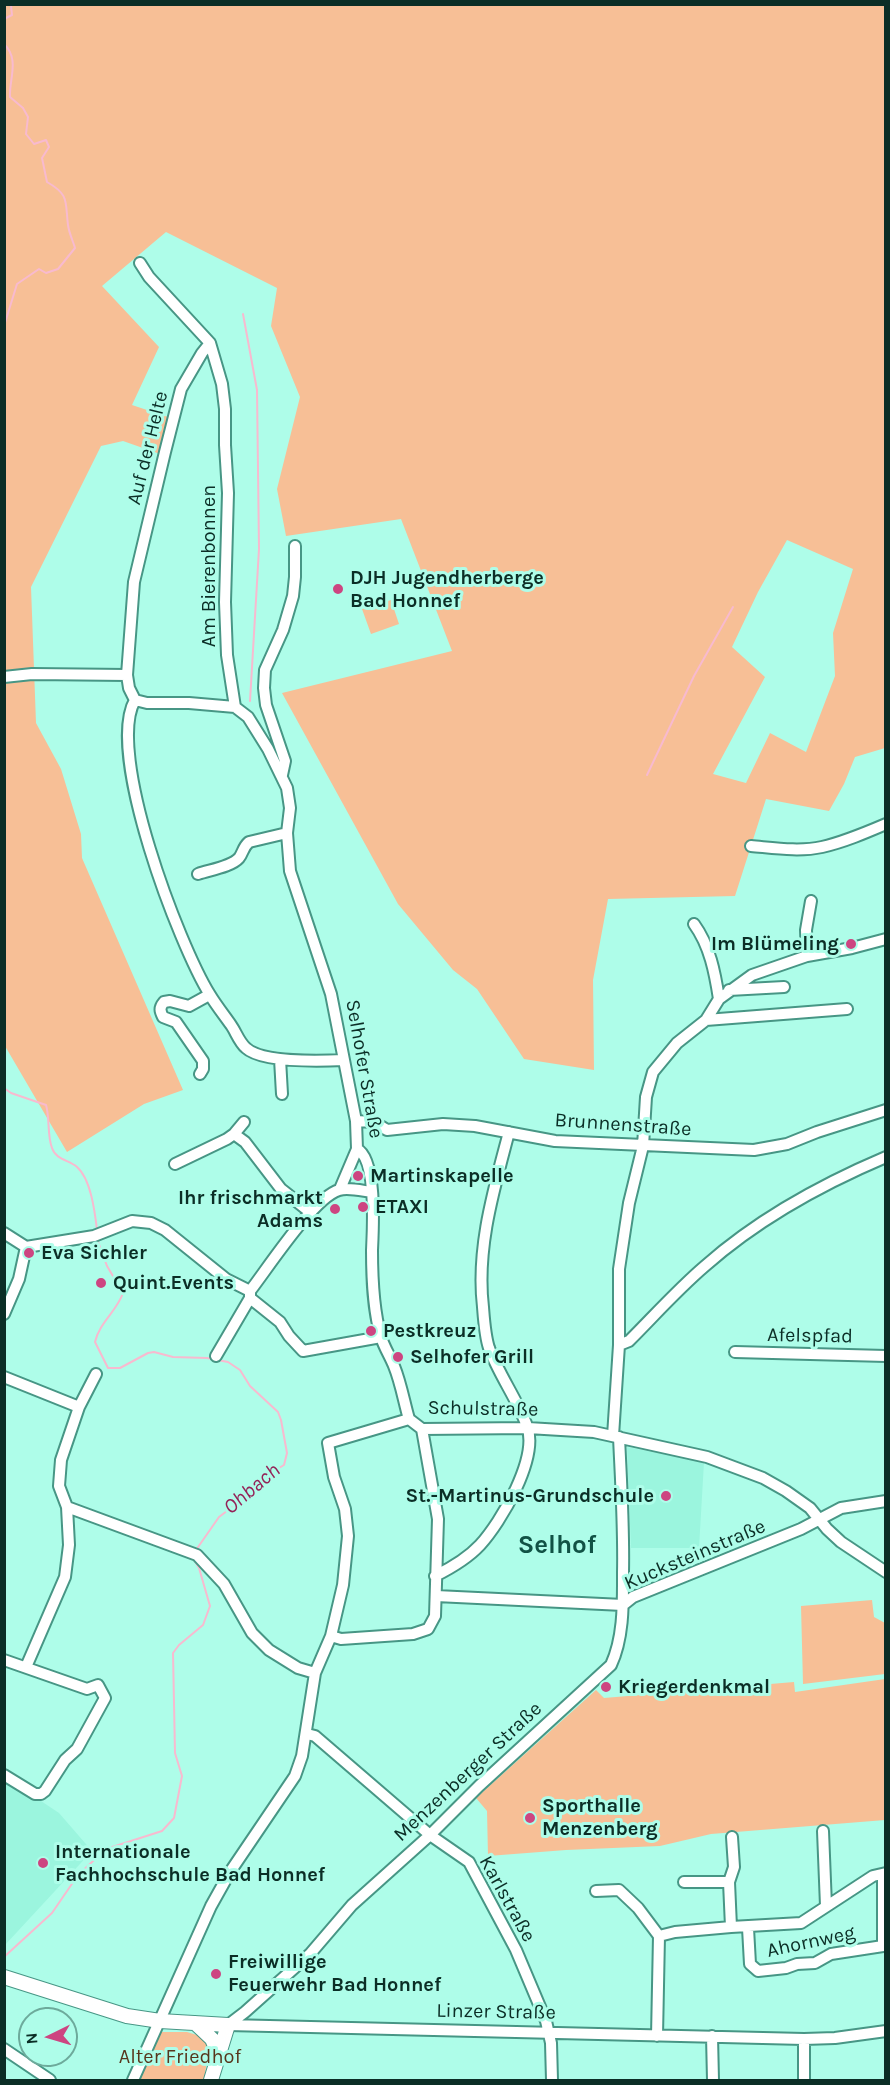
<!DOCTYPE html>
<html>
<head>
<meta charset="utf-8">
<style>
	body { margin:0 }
	#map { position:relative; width:890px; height:2085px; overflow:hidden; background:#aefde9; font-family:Karla,sans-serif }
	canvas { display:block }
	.frame { position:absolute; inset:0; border:6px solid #0b2e26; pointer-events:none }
	.north { position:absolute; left:18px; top:2007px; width:60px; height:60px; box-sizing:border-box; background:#aefde9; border:2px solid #6daa9b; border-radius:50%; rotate:265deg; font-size:16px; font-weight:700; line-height:24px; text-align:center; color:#0b2e26 }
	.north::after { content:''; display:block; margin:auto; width:21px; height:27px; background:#cd4581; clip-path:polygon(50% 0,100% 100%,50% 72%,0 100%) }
</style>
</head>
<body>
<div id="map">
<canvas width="890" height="2085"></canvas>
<div class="frame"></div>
<div class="north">N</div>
</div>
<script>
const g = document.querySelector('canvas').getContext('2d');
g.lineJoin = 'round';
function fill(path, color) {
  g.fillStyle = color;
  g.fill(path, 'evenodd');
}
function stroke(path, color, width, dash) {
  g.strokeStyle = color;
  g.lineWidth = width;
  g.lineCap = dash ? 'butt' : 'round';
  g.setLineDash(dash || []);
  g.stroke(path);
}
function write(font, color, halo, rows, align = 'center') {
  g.font = font + ' Karla,sans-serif';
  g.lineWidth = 6;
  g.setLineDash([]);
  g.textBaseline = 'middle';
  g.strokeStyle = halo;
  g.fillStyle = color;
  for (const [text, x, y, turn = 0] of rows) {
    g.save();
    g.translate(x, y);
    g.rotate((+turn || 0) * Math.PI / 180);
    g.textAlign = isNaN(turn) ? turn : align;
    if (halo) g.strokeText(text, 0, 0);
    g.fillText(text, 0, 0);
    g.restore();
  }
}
fill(new Path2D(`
	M 627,1447 L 704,1462 L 699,1548 L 631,1548 Z
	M 5,1777 L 59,1813 L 92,1851 L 5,1945 Z`), '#9bf5de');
fill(new Path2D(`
	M 5,5 L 885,5 L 885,748 L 855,757 L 844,784 L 829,811 L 766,799 L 735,896 L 608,899 L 593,980 L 594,1070 L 524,1059 L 477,989 L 453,970 L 398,904 L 282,693 L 452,651 L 401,519 L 286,536 L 277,489 L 300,397 L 271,326 L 277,288 L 166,232 L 102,286 L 159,347 L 132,405 L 171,418 L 160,454 L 123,441 L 101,446 L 31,587 L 36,723 L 61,769 L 81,834 L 82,858 L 183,1090 L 144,1104 L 67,1152 L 5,1046 ZM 787,540 L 853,569 L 833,633 L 835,676 L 806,752 L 770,733 L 746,783 L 713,774 L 765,677 L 732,647 L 758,592 Z
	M 391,600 L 399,624 L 371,634 L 362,609 Z
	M 872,1600 L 874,1617 L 885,1623 L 885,1674 L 803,1684 L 801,1606 Z
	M 885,1679 L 885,1820 L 711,1834 L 660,1846 L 566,1850 L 488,1856 L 487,1811 L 476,1798 L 596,1690 L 604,1698 L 794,1682 L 795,1692 Z
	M 161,2032 L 187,2032 L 200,2036 L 209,2048 L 204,2080 L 139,2080 Z`), '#f7bf96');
stroke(new Path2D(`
	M 4,19 L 12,15 L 11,6 L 14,4
	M 4,44 C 20,59 9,79 10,97 L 23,108 L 28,117 L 26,134 L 34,144 L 46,140 L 49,147 L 42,158 L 47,182 C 70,195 65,202 68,225 C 69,233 73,241 75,248 L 58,269 L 46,273 L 39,269 L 17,284 L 4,326
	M 243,314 L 257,390 L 259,549 L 250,701
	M 647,775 L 694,676 L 733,607
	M 4,1088 L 11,1093 L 46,1105 C 50,1119 47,1135 52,1148 C 56,1160 69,1160 77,1167 C 91,1179 95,1213 97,1230
	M 97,1239 L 107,1266 L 123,1293 C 117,1311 99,1323 95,1342 L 108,1368 L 120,1368 L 148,1353 L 154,1352 L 173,1357 L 207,1358 L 228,1362 L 240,1370 L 250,1386 L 278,1412 L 281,1420 L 287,1453 L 284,1465 L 269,1474 L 252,1492 L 219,1517 L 196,1550
	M 4,1957 L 52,1913 L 78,1875 L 106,1849 L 162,1831 L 174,1818 L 182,1776 L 175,1753 L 173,1653 L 179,1645 L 203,1625 L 210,1606 L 199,1568 L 193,1558`), '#f8bacf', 2);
const street = new Path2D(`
	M 140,263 L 149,277 L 210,343 L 202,353 L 181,389 L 165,452 L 134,582 L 127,675 L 129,688 L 135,700 L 147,703 L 189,703 L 235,707
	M 210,343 L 222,384 L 225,409 L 225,445 L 228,493 L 225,602 L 227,655 L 235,707 L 248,717 L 268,749 L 287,788 L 290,808 L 287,833 L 290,871 L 331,994 L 356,1121 L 357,1149 L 340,1189
	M 4,677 L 32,674 L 127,675
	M 135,700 C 105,752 179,945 210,995 C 216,1005 224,1015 231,1025 C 236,1032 239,1042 246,1048 C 262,1063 322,1061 344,1060
	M 282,775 L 285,761 L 266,705 L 264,688 L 265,670 L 283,630 L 293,596 L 295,577 L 295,546
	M 751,846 C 774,848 799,852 822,847 C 844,842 865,833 886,824
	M 198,874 C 209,870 231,867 239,858 C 243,853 243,847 249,842 L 287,833
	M 694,924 C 710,946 715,973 719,999
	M 807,956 L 806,930 L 811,901
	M 729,990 L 784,987
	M 706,1020 L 847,1009
	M 280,1059 L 282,1094
	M 200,1074 L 203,1069 L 203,1061 L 176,1022 L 163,1017 C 160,1011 159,1008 164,1002 L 170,1001 L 189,1006 L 209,995
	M 356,1121 L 374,1122 L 387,1130 L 443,1124 L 475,1126 L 555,1141 L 754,1150 L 787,1144 L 817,1132 L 886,1110
	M 234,1134 L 245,1142 L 281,1189 L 310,1212
	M 357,1149 C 377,1159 373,1229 372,1250 C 372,1279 373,1309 381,1337 C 384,1347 390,1356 394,1366 C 401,1383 404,1402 409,1419
	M 175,1164 L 227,1139 L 234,1134 L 244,1122
	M 4,1233 L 26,1247
	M 26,1247 L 94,1236 L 132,1221 L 151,1223 L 165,1230 L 226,1279 L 250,1291
	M 250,1291 C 268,1268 313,1198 339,1190 C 348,1187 363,1191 372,1192
	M 250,1298 L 280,1322 L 289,1336 L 303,1351 L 381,1337
	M 4,1314 L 19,1279 L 26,1247
	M 619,1345 L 629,1341 C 654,1316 678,1289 705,1266 C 758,1219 820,1185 886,1157
	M 735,1352 L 886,1356
	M 216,1356 L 250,1298 L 250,1291
	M 4,1377 L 79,1407 L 61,1460 L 59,1486 L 67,1507 L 197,1555 L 224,1584 L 252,1633 L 269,1650 L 298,1668 L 315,1673
	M 79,1407 L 96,1374
	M 409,1419 L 422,1429 L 528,1428 L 594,1432 L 707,1457 L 763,1478 L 786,1491 L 810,1508 L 827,1529 L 841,1542 L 886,1572
	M 613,1436 L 619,1345 L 619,1269 L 629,1203 L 643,1146 L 646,1097 L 653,1072 L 677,1043 L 706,1020 L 719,999 L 752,975 L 807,956 L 852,948 L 886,939
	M 435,1576 C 451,1568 467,1559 480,1545 C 501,1522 539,1458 527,1426 C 517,1399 499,1375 489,1348 C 485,1336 484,1320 483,1307 C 476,1248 494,1189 509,1132
	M 436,1596 L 623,1605 L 633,1597 L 801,1529 L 841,1508 L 886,1501
	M 331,1636 L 341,1639 L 413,1634 L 428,1629 L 435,1616 L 438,1519 L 422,1429
	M 4,1660 L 87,1689 L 98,1685 L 105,1698 L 77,1749 L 65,1760 L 45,1791 L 41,1794 L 35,1794 L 4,1775
	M 26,1667 L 65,1577 L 69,1545 L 67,1507
	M 307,1734 L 315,1736 L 430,1835 L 469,1862 L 516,1950 L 546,2021 L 551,2043 L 552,2080
	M 823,1831 L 826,1906
	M 684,1882 L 729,1882
	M 596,1891 L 619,1890 L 638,1908 L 659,1936
	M 731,1927 L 729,1882 L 734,1867 L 732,1837
	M 748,1928 L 750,1964 L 758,1971 L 786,1968 L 797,1964 L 815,1963 L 831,1954 L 883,1946 L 883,1874
	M 228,2025 L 245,2012 L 310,1954 L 352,1905 L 430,1835 L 479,1786 L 611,1665 C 624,1637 623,1602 623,1573 C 624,1527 621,1482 619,1437
	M 228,2025 L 804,2039 L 835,2038 L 886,2031
	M 657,2036 L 659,1936 L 675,1932 L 731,1927 L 801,1923 L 873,1876 L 886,1873
	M 712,2036 L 713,2080
	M 804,2039 L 804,2080
	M 4,2049 L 50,2080
	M 133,2080 L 211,1906 L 230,1872 L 295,1776 L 302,1756 L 315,1673 L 331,1636 L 343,1585 L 348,1536 L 345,1509 L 334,1477 L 328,1443 L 409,1419`);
const secondary = new Path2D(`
	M 4,1977 L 127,2016 L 160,2021 L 228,2025 L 211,2080
	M 195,2023 L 212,2039 L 218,2053`);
stroke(street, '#479685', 14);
stroke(secondary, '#479685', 16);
stroke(street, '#fff', 10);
stroke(secondary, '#fff', 14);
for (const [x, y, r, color] of [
	[338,589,6,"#cd4581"],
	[851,944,6,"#cd4581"],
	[358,1176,6,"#cd4581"],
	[363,1207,6,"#cd4581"],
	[335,1209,6,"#cd4581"],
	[29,1253,6,"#cd4581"],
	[101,1283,6,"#cd4581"],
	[371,1331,6,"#cd4581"],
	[398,1357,6,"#cd4581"],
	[666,1496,6,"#cd4581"],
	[606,1687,6,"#cd4581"],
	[530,1818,6,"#cd4581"],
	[43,1863,6,"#cd4581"],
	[216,1974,6,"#cd4581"]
]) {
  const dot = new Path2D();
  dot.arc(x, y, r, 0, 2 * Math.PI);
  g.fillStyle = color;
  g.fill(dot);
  stroke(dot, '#aefde9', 2);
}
write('20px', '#0b2e26', '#aefde9', [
	["Auf der Helte",148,448,-76],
	["Am Bierenbonnen",209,566,-90],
	["Selhofer Straße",364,1069,80],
	["Brunnenstraße",623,1125,4],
	["Afelspfad",810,1336,1],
	["Schulstraße",483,1409,1],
	["Kucksteinstraße",695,1555,-23],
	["Menzenberger Straße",468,1772,-43],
	["Karlstraße",507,1899,61],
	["Ahornweg",811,1942,-12],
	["Linzer Straße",496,2012,1]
]);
write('bold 20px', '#0b2e26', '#aefde9', [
	["DJH Jugendherberge",350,578],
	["Bad Honnef",350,601],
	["Im Blümeling",839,944,"right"],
	["Martinskapelle",370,1176],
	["Ihr frischmarkt",323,1198,"right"],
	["Adams",323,1221,"right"],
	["ETAXI",375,1207],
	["Eva Sichler",41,1253],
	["Quint.Events",113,1283],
	["Pestkreuz",383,1331],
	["Selhofer Grill",410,1357],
	["St.-Martinus-Grundschule",654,1496,"right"],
	["Kriegerdenkmal",618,1687],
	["Sporthalle",542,1806],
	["Menzenberg",542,1829],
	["Internationale",55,1852],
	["Fachhochschule Bad Honnef",55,1875],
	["Freiwillige",228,1962],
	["Feuerwehr Bad Honnef",228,1985]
], 'left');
write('20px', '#57361c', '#aefde9', [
	["Alter Friedhof",180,2057]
]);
write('italic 21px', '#942358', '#aefde9', [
	["Ohbach",252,1489,-40]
]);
write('bold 26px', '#115245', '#aefde9', [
	["Selhof",557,1546]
]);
</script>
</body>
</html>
